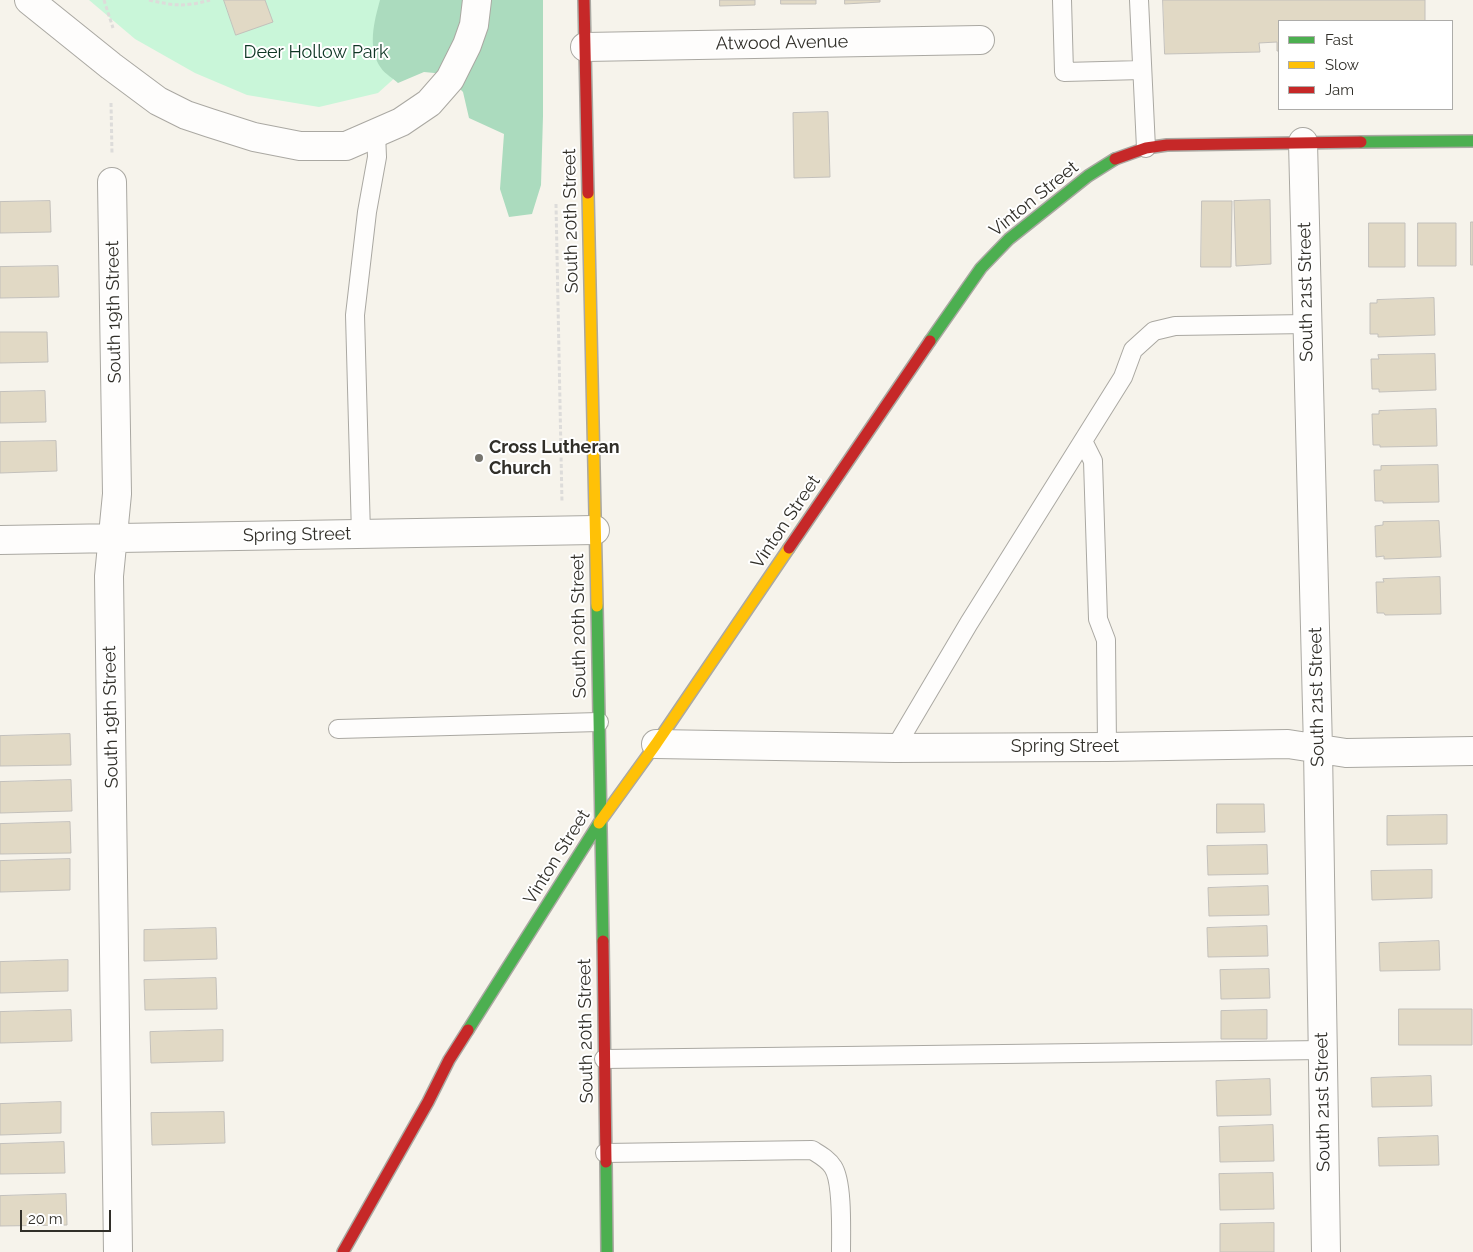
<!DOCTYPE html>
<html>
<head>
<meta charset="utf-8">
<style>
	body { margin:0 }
	#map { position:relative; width:1473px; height:1252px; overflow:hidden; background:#f6f3eb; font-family:Raleway,sans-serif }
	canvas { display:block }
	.legend { position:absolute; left:1278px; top:20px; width:175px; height:90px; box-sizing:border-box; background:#fff; border:1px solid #adaca9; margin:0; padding:6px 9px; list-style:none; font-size:15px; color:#312f29 }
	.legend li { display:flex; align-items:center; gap:10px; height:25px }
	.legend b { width:25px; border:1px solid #adaca9 }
	.scale { position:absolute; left:20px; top:1210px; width:91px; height:22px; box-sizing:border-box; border:2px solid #312f29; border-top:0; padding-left:6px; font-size:15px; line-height:18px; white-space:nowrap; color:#312f29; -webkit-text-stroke:4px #fff; paint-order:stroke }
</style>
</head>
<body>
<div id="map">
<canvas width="1473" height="1252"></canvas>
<ul class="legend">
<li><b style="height:6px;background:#4caf50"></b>Fast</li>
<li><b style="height:6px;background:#ffc107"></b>Slow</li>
<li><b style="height:6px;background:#c62828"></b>Jam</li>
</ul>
<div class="scale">20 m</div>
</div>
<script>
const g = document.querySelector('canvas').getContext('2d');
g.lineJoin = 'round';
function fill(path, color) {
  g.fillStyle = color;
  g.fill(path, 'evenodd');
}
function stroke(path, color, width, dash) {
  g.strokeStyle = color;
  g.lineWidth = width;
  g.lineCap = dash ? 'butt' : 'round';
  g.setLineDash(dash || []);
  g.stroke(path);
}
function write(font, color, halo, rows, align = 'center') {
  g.font = font + ' Raleway,sans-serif';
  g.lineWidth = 4;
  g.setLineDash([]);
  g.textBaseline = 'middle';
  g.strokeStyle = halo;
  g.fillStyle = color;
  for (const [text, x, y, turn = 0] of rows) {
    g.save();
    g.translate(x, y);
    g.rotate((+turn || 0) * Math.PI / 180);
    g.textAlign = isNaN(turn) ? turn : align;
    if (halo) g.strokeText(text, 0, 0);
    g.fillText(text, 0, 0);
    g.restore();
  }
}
fill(new Path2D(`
	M 89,0 L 439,0 L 419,56 L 378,93 L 319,107 L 247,95 L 195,73 L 135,39 Z`), '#c9f6d9');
fill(new Path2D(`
	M 380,0 L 543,0 L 543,116 L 541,185 L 532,214 L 509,217 L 500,189 L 504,134 L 469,118 L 463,92 L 445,74 L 424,72 L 398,83 C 393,78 385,74 381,68 C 367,48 374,22 380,0 Z`), '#abdbbe');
const building = new Path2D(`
	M 224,0 L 265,0 L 273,22 L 236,35 Z
	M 720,0 L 755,0 L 755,5 L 720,6 Z
	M 781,0 L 816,0 L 816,4 L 781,4 Z
	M 845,0 L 880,0 L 880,2 L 845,4 Z
	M 1163,0 L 1425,0 L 1425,21 L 1279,21 L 1279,51 L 1277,51 L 1277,42 L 1259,43 L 1260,52 L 1165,54 Z
	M 828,112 L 830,177 L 794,178 L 793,113 Z
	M 1270,200 L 1271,264 L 1236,266 L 1234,201 Z
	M 50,201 L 51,232 L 0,233 L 0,202 Z
	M 1202,201 L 1232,201 L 1231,267 L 1201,267 Z
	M 1471,222 L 1473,222 L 1473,265 L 1471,265 Z
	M 1369,223 L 1405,223 L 1405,267 L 1369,267 Z
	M 1418,223 L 1456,223 L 1456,266 L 1418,266 Z
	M 58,266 L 59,297 L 0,298 L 0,267 Z
	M 1434,298 L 1435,335 L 1378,337 L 1378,334 L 1370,334 L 1370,303 L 1377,303 L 1377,300 Z
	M 0,332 L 47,332 L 48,362 L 0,363 Z
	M 1435,354 L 1436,390 L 1379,392 L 1379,389 L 1372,389 L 1371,359 L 1379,359 L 1378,355 Z
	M 45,391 L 46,422 L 0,423 L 0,392 Z
	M 1436,409 L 1437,446 L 1380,447 L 1380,445 L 1373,445 L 1372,414 L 1379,414 L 1379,411 Z
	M 56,441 L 57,471 L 0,473 L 0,442 Z
	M 1438,465 L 1439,502 L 1383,503 L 1383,501 L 1375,501 L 1374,470 L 1381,470 L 1381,466 Z
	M 1439,521 L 1441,557 L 1384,559 L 1384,556 L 1376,557 L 1375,526 L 1383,525 L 1383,522 Z
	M 1440,577 L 1441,614 L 1385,615 L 1384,613 L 1377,613 L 1376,582 L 1384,582 L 1383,579 Z
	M 70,734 L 71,765 L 0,766 L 0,736 Z
	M 71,780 L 72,811 L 0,813 L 0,782 Z
	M 1217,804 L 1264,804 L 1265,832 L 1217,833 Z
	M 1447,815 L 1447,844 L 1387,845 L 1387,816 Z
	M 70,822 L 71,853 L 0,854 L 0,824 Z
	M 1267,845 L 1268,874 L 1208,875 L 1207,846 Z
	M 70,859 L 70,890 L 0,892 L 0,861 Z
	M 1432,870 L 1432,898 L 1372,900 L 1371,871 Z
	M 1268,886 L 1269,915 L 1209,916 L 1208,888 Z
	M 1267,926 L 1268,956 L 1208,957 L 1207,928 Z
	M 216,928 L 217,959 L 144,961 L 144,930 Z
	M 1439,941 L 1440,970 L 1380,971 L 1379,943 Z
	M 68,960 L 68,991 L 0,993 L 0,962 Z
	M 1269,969 L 1270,998 L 1221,999 L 1220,970 Z
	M 216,978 L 217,1009 L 145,1010 L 144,980 Z
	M 1399,1009 L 1472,1009 L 1472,1045 L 1399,1045 Z
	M 71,1010 L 72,1041 L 0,1043 L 0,1012 Z
	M 1267,1010 L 1267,1039 L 1221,1039 L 1221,1011 Z
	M 223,1030 L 223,1061 L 151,1063 L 150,1032 Z
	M 1431,1076 L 1432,1106 L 1372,1107 L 1371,1078 Z
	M 1270,1079 L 1271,1115 L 1217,1116 L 1216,1081 Z
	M 61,1102 L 61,1133 L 0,1135 L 0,1104 Z
	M 224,1112 L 225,1143 L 152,1145 L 151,1113 Z
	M 1273,1125 L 1274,1161 L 1220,1162 L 1219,1127 Z
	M 1438,1136 L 1439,1165 L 1379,1166 L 1378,1138 Z
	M 64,1142 L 65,1173 L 0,1174 L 0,1144 Z
	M 1273,1173 L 1274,1209 L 1220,1210 L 1219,1174 Z
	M 66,1194 L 67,1225 L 0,1226 L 0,1196 Z
	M 1274,1223 L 1274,1252 L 1220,1252 L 1220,1224 Z`);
fill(building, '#e1d9c5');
stroke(building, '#c3c0bb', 1);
const lane = new Path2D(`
	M 1062,0 L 1064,72 L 1142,70
	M 1139,0 L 1146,148
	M 1083,441 L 1093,461 L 1098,619 L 1106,640 L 1107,747
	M 361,534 L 355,315 L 367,212 L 377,157 L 376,133
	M 338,729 L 599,722
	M 895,748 L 969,623 L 1123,377 L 1133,350 L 1154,331 L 1175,326 L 1307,324
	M 604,1059 L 1323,1050
	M 605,1153 L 812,1150 C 820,1155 828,1159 833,1167 C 843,1182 841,1232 841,1252`);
const street = new Path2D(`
	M 29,0 L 111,66 L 158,101 L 186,115 L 210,123 L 254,137 L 300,146 L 346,146 L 401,122 L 429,103 L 450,79 L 467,45 L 474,25 L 477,0
	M 585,47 L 980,40
	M 1303,142 L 1318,749 L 1326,1252
	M 112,182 L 117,494 L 109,576 L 118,1252
	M 0,540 L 595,530
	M 656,744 L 895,748 L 1107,747 L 1288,744 L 1346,753 L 1473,751`);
const fast = new Path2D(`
	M 1361,142 L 1473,141
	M 930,341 L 981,268 L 1009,239 L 1088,176 L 1115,159
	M 597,606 L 603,941
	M 468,1030 L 599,823
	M 606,1162 L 607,1252`);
const slow = new Path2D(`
	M 588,193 L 597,606
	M 599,823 L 656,744 L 789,548`);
const jam = new Path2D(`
	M 584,0 L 588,193
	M 1115,159 L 1146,148 L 1167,145 L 1361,142
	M 789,548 L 930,341
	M 603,941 L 606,1162
	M 343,1252 L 428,1102 L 449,1060 L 468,1030`);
stroke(lane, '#aaa8a2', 20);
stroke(street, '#aaa8a2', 30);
stroke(fast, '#aaa8a2', 14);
stroke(slow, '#aaa8a2', 14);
stroke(jam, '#aaa8a2', 14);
stroke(new Path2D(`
	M 104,0 L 113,28
	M 149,0 C 174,6 185,7 210,0
	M 111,103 L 112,154
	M 556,204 L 562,503`), '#dddcda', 3, [4, 2.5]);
stroke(lane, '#fefdfc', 18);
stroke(street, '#fefdfc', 28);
stroke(fast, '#4caf50', 11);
stroke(slow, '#ffc107', 11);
stroke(jam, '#c62828', 11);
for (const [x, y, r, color] of [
	[479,458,5,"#76746d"]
]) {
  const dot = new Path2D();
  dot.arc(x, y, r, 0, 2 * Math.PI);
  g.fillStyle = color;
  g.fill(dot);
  stroke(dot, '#fff', 2);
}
write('18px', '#312f29', '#fff', [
	["Atwood Avenue",782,43,-1],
	["Vinton Street",1034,199,-39],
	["South 20th Street",571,221,-91],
	["South 21st Street",1306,292,-91],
	["South 19th Street",114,312,-91],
	["Vinton Street",786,522,-56],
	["Spring Street",297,535,-1],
	["South 20th Street",579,626,-91],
	["South 21st Street",1317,697,-91],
	["South 19th Street",111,717,-91],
	["Spring Street",1065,747],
	["Vinton Street",557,857,-58],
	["South 20th Street",586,1031,-91],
	["South 21st Street",1323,1102,-91]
]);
write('18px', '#0e3624', '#fff', [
	["Deer Hollow Park",316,53]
]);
write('bold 18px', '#312f29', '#fff', [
	["Cross Lutheran",489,448],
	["Church",489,469]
], 'left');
</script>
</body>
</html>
